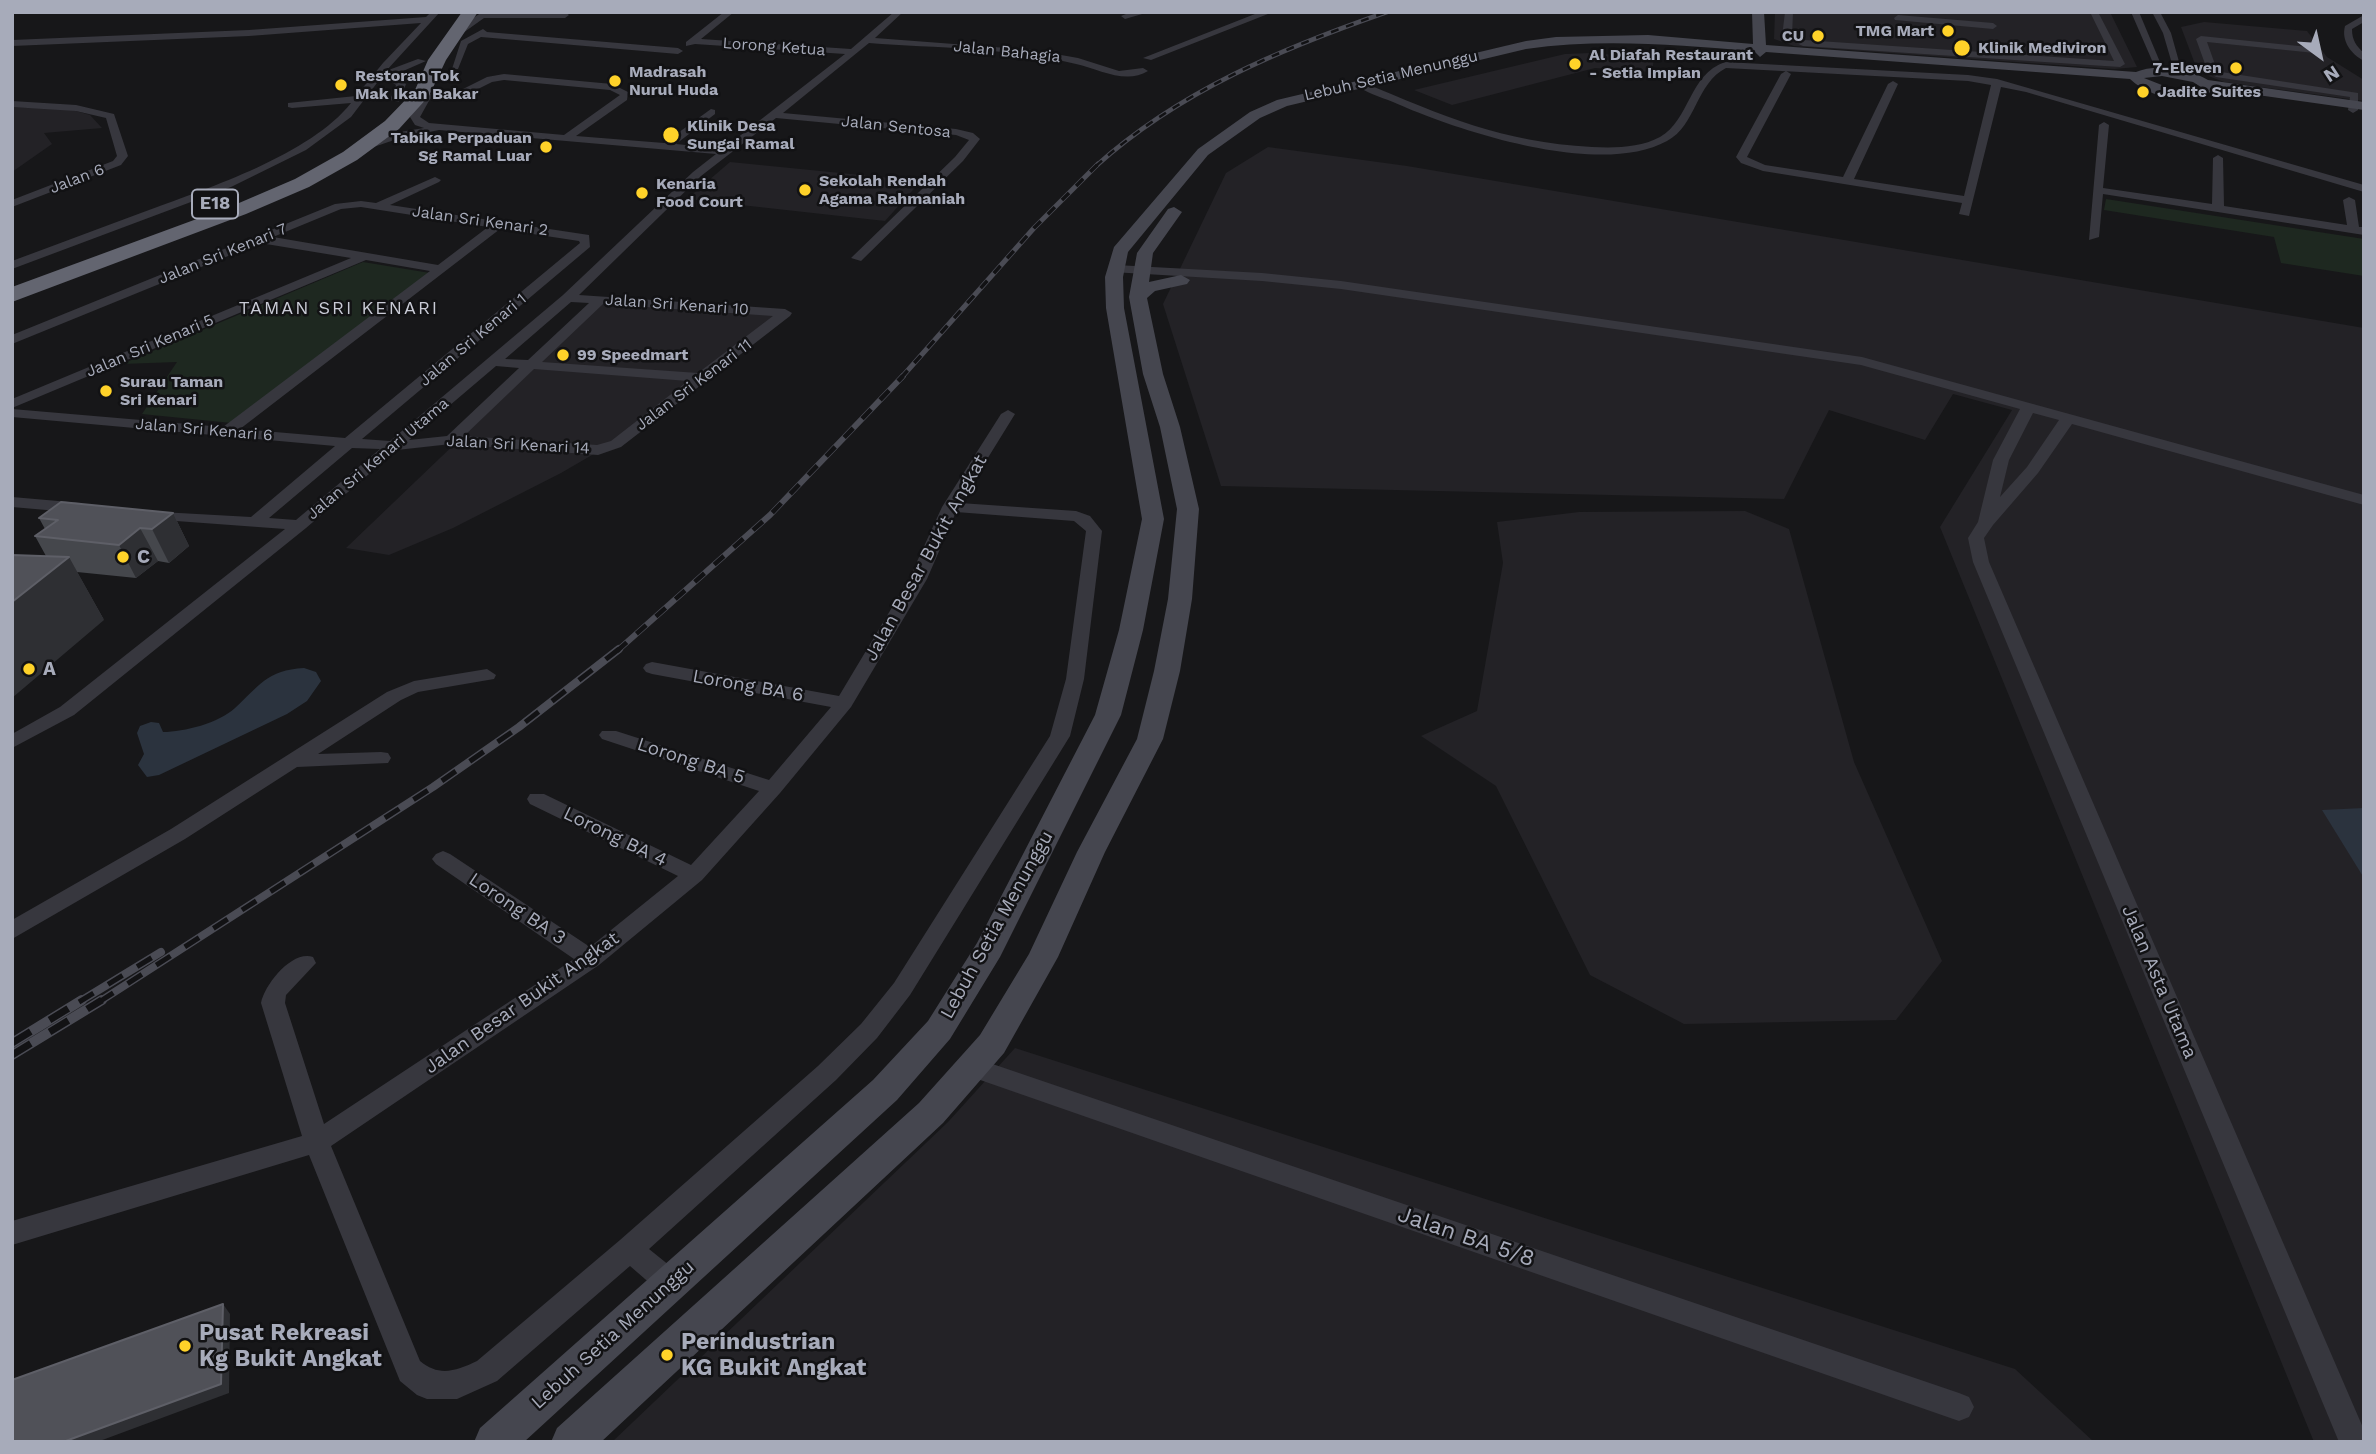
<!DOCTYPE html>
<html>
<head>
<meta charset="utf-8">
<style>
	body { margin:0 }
	#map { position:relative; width:2376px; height:1454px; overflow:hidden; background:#171719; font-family:"Work Sans",sans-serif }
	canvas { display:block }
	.frame { position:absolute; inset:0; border:14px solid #a7abba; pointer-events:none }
	.north { position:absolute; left:2285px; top:21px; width:70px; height:70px; -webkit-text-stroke:5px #121214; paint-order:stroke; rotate:147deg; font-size:19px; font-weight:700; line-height:28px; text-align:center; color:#a7abba }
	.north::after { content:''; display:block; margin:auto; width:24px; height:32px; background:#a7abba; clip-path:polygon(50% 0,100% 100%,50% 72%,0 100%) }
</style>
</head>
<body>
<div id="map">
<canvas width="2376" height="1454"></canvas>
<div class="frame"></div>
<div class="north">N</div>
</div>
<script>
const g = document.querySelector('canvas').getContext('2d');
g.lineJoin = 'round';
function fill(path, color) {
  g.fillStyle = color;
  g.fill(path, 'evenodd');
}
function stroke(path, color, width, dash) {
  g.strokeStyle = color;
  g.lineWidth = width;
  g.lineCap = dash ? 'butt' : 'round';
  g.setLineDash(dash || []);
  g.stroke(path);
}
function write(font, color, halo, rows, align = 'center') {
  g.font = font + ' "Work Sans",sans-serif';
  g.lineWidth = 5;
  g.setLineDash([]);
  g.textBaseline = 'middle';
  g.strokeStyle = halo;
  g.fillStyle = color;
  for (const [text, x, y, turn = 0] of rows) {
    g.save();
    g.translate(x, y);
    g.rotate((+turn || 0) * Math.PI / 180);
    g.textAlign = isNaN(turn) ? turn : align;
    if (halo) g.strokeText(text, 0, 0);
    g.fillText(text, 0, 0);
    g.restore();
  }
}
fill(new Path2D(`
	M 1775,12 L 2110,12 L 2137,67 L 2114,69 L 1794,46 L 1774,39 Z
	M 2204,22 L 2307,31 L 2327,57 L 2364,80 L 2364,101 L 2224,82 L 2198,72 L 2181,27 Z
	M 1590,53 L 1654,58 L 1652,72 L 1595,68 L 1452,105 L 1414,90 L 1565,54 Z
	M 12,107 L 69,109 L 90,115 L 102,128 L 44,133 L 52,144 L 12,172 Z
	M 1268,147 L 1407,166 L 2364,328 L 2364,1442 L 2314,1442 L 1940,527 L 2012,410 L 1953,394 L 1925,440 L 1829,410 L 1784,499 L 1221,486 L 1163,304 L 1226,173 Z
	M 730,162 L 921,181 L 885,221 L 687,199 Z
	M 603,302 L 778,315 L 611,444 L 561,473 L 453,528 L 389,555 L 346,548 Z
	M 1745,511 L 1789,529 L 1854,762 L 1942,961 L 1896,1020 L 1684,1024 L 1590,975 L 1496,786 L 1421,736 L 1477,711 L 1503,563 L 1497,522 L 1579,512 Z
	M 1015,1048 L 2015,1369 L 2094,1442 L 612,1442 L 948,1122 Z`), '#232226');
fill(new Path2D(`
	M 2106,199 L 2364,239 L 2364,276 L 2281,263 L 2274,237 L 2104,210 Z
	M 363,262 L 430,273 L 232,423 L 142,414 L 177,362 L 122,364 Z`), '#1e2820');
fill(new Path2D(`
	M 304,668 L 316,672 L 321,681 L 307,701 L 287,714 L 159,775 L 147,777 L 138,765 L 144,754 L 137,733 L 140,726 L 151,722 L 159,723 L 163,732 C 184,732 219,723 235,708 C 259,686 267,670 304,668 Z
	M 2364,808 L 2364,878 L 2322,810 Z`), '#2b333e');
fill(new Path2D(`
	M 431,12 L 440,12 L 386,71 L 418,59 L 426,61 L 394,75 L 406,84 L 399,102 L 390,100 L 396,85 L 390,81 L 380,79 L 351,117 L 306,150 L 231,187 L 12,269 L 12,261 C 58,244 103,227 149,210 C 209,188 311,154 351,103 L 292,108 L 288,107 L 288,103 L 356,96 L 383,63 L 421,23 L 249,36 L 12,46 L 12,40 L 249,30 L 426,17 Z
	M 482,12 L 565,12 L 569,15 L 565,18 L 484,18 L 456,38 L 450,38 L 450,34 Z
	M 724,12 L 734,12 L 701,39 L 851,49 L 894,12 L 903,12 L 875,38 L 1033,50 L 1078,58 L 1119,71 L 1143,68 L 1148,71 C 1126,85 1099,69 1076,64 C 1013,48 935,48 869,43 L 783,113 L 956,129 L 973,133 L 980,139 L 963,161 L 861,261 L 851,258 L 955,157 L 969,140 L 956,135 L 776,118 L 701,176 L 579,295 L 785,309 L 792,313 L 790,316 L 621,447 L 598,455 L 451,444 L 397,450 L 306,528 L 74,715 L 12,748 L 12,734 L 60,707 L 285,529 L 149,519 L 143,517 L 141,514 L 143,511 L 251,517 L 335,446 L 12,417 L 12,409 L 223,427 L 430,271 L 366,260 L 12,408 L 12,399 L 351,258 L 260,243 L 12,344 L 12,335 L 335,204 L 361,201 L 376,203 L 435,177 L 441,180 L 439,182 L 390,205 L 589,235 L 590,247 L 362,439 L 390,441 L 563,295 L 693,172 L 716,154 L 439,130 L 400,138 L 365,150 L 360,147 L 361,145 L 394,133 L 424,128 L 415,125 L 410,117 L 421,101 L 420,90 L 426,90 L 429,94 L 461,90 L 487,77 L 504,74 L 612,84 L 628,92 L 627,100 L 576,136 L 664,143 L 711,109 L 715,110 L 715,114 L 676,144 L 723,149 L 845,54 L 695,44 L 686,46 L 686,42 ZM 504,80 L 610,90 L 620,95 L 564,135 L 429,123 L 420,117 L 430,99 L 466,95 L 492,82 ZM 361,207 L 488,227 L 438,265 L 273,237 L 341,209 ZM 500,229 L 579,241 L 580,243 L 345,438 L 240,429 ZM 571,302 L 589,303 L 528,360 L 505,359 ZM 603,304 L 773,316 L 698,373 L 542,362 ZM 496,366 L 519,368 L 447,436 L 409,440 ZM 534,369 L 688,381 L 611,441 L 597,445 L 464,436 ZM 352,448 L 380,449 L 296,520 L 269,518 Z
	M 1131,12 L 1149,12 L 1125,19 L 1121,16 Z
	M 1260,12 L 1273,12 L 1151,60 L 1143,58 Z
	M 1785,12 L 1793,12 L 1792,36 L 1804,40 L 2114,61 L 2090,12 L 2098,12 L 2125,64 L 2120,67 L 1803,46 L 1782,37 Z
	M 2131,12 L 2139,12 L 2165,74 L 2157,72 Z
	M 2152,12 L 2160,12 L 2171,33 L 2183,76 L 2175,74 L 2163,33 Z
	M 1898,15 L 1993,23 L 1997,26 L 1993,29 L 1895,20 L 1894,18 Z
	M 2364,15 L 2364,22 L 2352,29 C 2352,40 2356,46 2364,53 L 2364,61 C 2351,54 2341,41 2345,26 Z
	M 483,29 L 487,32 L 678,48 L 683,51 L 678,54 L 481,37 L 468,44 L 458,69 L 452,69 L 461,41 Z
	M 2201,36 L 2318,48 L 2318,52 L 2315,53 L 2207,42 L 2217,70 L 2221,72 L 2358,93 L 2358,110 L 2353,113 L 2348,110 L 2350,97 L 2216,77 L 2208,72 L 2196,39 Z
	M 1725,62 L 1968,75 L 1997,79 L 2364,185 L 2364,192 L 2026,92 L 2001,87 L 1969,216 L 1959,214 L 1962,203 L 1763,171 L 1741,163 L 1736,157 L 1781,74 L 1786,71 L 1791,74 L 1747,157 L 1765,165 L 1843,177 L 1888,84 L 1893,81 L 1898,84 L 1854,179 L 1964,196 L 1991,85 L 1968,81 L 1726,68 C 1696,83 1696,126 1667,141 C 1600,178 1458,131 1393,102 C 1380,97 1365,92 1354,84 L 1362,82 C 1444,116 1501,142 1592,147 C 1614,148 1640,148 1660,137 C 1690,120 1689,74 1725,62 Z
	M 12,101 L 76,105 L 114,114 L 128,156 L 121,165 L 12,207 L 12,200 L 113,161 L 117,156 L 106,118 L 76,111 L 12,107 Z
	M 2104,122 L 2109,125 L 2103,188 L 2212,204 L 2213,158 L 2218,155 L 2223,158 L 2224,206 L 2347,225 L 2343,200 L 2349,197 L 2355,200 L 2359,227 L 2364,227 L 2364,235 L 2103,194 L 2099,237 L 2089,240 L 2099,125 Z
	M 1116,265 L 1262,273 L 1341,281 L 1862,357 L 2364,495 L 2364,505 L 2072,424 L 2038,473 L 1993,525 L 1984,538 L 1989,562 L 2364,1430 L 2364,1442 L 2339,1442 L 1973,562 L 1968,538 L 1978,522 L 1993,460 L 2020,409 L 1861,365 L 1341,289 L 1262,281 L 1112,272 L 1112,266 ZM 2033,413 L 2059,420 L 2027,467 L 2000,497 L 2009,460 Z
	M 1008,410 L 1015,414 L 960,503 L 1076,511 L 1090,516 L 1102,531 L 1084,679 L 1070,736 L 910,995 L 877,1038 L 836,1080 L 649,1249 L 680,1274 L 684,1283 L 680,1292 L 670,1296 L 660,1292 L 630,1266 L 497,1381 L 457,1399 L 427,1399 L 417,1395 L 400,1381 L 309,1155 L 12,1245 L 12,1221 L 302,1136 L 261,1003 C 265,984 292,950 313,957 L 316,963 L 286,995 L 285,1003 L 324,1124 L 574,959 L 436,864 L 432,859 L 436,854 L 443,851 L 450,854 L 590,947 L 678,876 L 530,804 L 527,799 L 530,794 L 544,794 L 691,865 L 759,791 L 602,739 L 599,735 L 602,731 L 616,731 L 769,780 L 831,707 L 652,674 L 646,672 L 643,668 L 646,664 L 652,662 L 839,696 L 909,579 L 942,507 L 1001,414 ZM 956,512 L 1074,521 L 1086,531 L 1066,679 L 1050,736 L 894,983 L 861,1024 L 818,1066 L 620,1240 L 477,1361 C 456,1371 439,1377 420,1361 L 331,1146 L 599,965 L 702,880 L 780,793 L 851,707 L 927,579 Z
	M 12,497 L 81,503 L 89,508 L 81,513 L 12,507 Z
	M 487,669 L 496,675 L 494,679 L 418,692 L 401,700 L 318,754 L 381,752 L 388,753 L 391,758 L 388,763 L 297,767 L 185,839 L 12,939 L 12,920 L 171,829 L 387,692 L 414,681 Z
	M 972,1057 L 1959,1393 L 1969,1397 L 1974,1407 L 1969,1417 L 1959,1421 L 963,1074 L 960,1067 L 963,1060 Z`), '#37373e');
fill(new Path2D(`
	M 1752,12 L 1764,12 L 1766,45 L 2136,72 C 2155,63 2191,69 2208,80 L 2364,102 L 2364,110 L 2215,89 C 2193,106 2150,99 2130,79 L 1766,52 L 1760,57 L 1754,51 C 1677,45 1602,38 1526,49 L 1287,106 L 1260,118 L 1208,155 L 1128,252 L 1123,277 L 1124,308 L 1164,519 L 1143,630 L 1121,715 L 1000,957 L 950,1039 L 897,1100 L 524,1442 L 474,1442 L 480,1428 L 873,1080 L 928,1021 L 977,943 L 1095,715 L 1119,630 L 1142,519 L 1106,308 L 1105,277 L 1114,247 L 1198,149 L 1250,112 L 1277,100 L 1526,41 L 1556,37 L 1648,35 L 1753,44 ZM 2162,76 L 2193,82 L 2201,87 L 2172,89 L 2144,78 Z
	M 1174,207 L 1182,212 L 1153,253 L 1149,282 L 1181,275 L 1190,280 L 1187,284 L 1155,291 L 1147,298 L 1163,374 L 1180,427 L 1199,509 L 1192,599 L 1180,671 L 1163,739 L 1105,852 L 1058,957 L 1004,1053 L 943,1123 L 601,1442 L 551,1442 L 557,1428 L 919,1103 L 980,1035 L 1029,954 L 1077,852 L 1137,739 L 1154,671 L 1168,599 L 1177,509 L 1160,427 L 1143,374 L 1129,297 L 1137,253 L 1168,209 Z`), '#45464f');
fill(new Path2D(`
	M 462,12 L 478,12 L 446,60 L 429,96 L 399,129 L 357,160 L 309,187 L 246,214 L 12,302 L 12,287 L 232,206 L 295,179 L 343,152 L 385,121 L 415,90 L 428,60 Z`), '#636570');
const railFar4 = new Path2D(`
	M 1096,166 C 1179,91 1283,48 1387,12`);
const railFar3 = new Path2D(`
	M 901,378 L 1034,228 L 1098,164`);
const railFar2 = new Path2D(`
	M 617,651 L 770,515 L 903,376`);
const railFar1 = new Path2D(`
	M 79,1002 L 161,952
	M 99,1002 L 433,787 L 519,727 L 619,649`);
const rail = new Path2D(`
	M 12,1043 L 82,1000
	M 12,1055 L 102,1000`);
stroke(railFar4, '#4a4b54', 4.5);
stroke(railFar3, '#4a4b54', 5);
stroke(railFar2, '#4a4b54', 6);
stroke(railFar1, '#4a4b54', 8);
stroke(rail, '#4a4b54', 10);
stroke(railFar4, '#121214', 2.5, [8]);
stroke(railFar3, '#121214', 3.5, [10]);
stroke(railFar2, '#121214', 4.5, [13]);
stroke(railFar1, '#121214', 5, [17]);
stroke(rail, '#121214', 7, [22]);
fill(new Path2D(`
	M 173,513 L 189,546 L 169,563 L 158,561 L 136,578 L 77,572 L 104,620 L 46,556 L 35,536 L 45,529 L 39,518 Z`), '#45474c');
fill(new Path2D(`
	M 173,513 L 189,546 L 169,563 L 152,529 Z
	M 140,528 L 158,561 L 136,578 L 119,545 Z
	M 69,557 L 104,620 L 12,698 L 12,602 Z
	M 223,1304 L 230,1314 L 229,1393 L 97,1442 L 63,1442 Z`), '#2e2f33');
const building = new Path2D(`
	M 61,502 L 173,513 L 152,529 L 140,528 L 119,545 L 35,536 L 58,520 L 39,518 Z
	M 12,555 L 69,557 L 12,602 Z
	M 223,1304 L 221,1384 L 63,1442 L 12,1442 L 12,1380 Z`);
fill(building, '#505158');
stroke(building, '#5e5f67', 2);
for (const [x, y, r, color] of [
	[1948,31,7,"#ffd229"],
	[1818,36,7,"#ffd229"],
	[1962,48,9,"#ffd229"],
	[1575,64,7,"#ffd229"],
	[2236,68,7,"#ffd229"],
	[615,81,7,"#ffd229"],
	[341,85,7,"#ffd229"],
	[2143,92,7,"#ffd229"],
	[671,135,9,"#ffd229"],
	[546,147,7,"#ffd229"],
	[805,190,7,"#ffd229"],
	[642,193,7,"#ffd229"],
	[563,355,7,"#ffd229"],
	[106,391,7,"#ffd229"],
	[123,557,7,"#ffd229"],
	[29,669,7,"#ffd229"],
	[185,1346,7,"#ffd229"],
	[667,1355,7,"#ffd229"]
]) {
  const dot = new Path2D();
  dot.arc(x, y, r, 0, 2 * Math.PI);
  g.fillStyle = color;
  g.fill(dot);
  stroke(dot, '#121214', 2.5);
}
write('bold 16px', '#a7abba', '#121214', [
	["TMG Mart",1934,31,"right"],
	["CU",1804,36,"right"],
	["Klinik Mediviron",1978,48],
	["Al Diafah Restaurant",1589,55],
	["- Setia Impian",1589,73],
	["7-Eleven",2222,68,"right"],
	["Madrasah",629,72],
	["Nurul Huda",629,90],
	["Restoran Tok",355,76],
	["Mak Ikan Bakar",355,94],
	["Jadite Suites",2157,92],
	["Klinik Desa",687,126],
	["Sungai Ramal",687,144],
	["Tabika Perpaduan",532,138,"right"],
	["Sg Ramal Luar",532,156,"right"],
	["Sekolah Rendah",819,181],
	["Agama Rahmaniah",819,199],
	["Kenaria",656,184],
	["Food Court",656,202],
	["99 Speedmart",577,355],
	["Surau Taman",120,382],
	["Sri Kenari",120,400]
], 'left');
write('16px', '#a7abba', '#121214', [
	["Lorong Ketua",774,47,4],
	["Jalan Bahagia",1007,52,6],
	["Lebuh Setia Menunggu",1391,76,-13],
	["Jalan Sentosa",896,127,6],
	["Jalan 6",77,179,-21],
	["Jalan Sri Kenari 2",480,221,8],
	["Jalan Sri Kenari 7",223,254,-22],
	["Jalan Sri Kenari 10",677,305,4],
	["Jalan Sri Kenari 1",473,340,-40],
	["Jalan Sri Kenari 5",150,346,-23],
	["Jalan Sri Kenari 11",694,385,-37],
	["Jalan Sri Kenari 6",204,430,5],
	["Jalan Sri Kenari 14",518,445,3],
	["Jalan Sri Kenari Utama",378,459,-40]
]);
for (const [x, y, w] of [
	[215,204,46]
]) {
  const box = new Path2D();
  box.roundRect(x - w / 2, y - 14.5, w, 29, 5);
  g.fillStyle = '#121214';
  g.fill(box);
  stroke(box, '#a7abba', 2);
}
write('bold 18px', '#a7abba', null, [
	["E18",215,204]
]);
g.letterSpacing = '2px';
write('18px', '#c9cbd6', '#121214', [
	["TAMAN SRI KENARI",339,309]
]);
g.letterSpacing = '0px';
write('bold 19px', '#a7abba', '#121214', [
	["C",137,557],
	["A",43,669]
], 'left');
write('19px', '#a7abba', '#121214', [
	["Jalan Besar Bukit Angkat",926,558,-61],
	["Lorong BA 6",748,686,10],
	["Lorong BA 5",691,761,18],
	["Lorong BA 4",615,837,26],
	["Lorong BA 3",517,909,34],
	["Lebuh Setia Menunggu",997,925,-61],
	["Jalan Asta Utama",2159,982,67],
	["Jalan Besar Bukit Angkat",522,1003,-35],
	["Lebuh Setia Menunggu",613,1335,-42]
]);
write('23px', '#a7abba', '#121214', [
	["Jalan BA 5/8",1466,1237,19]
]);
write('bold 23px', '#a7abba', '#121214', [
	["Pusat Rekreasi",199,1333],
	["Kg Bukit Angkat",199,1359],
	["Perindustrian",681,1342],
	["KG Bukit Angkat",681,1368]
], 'left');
</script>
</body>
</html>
